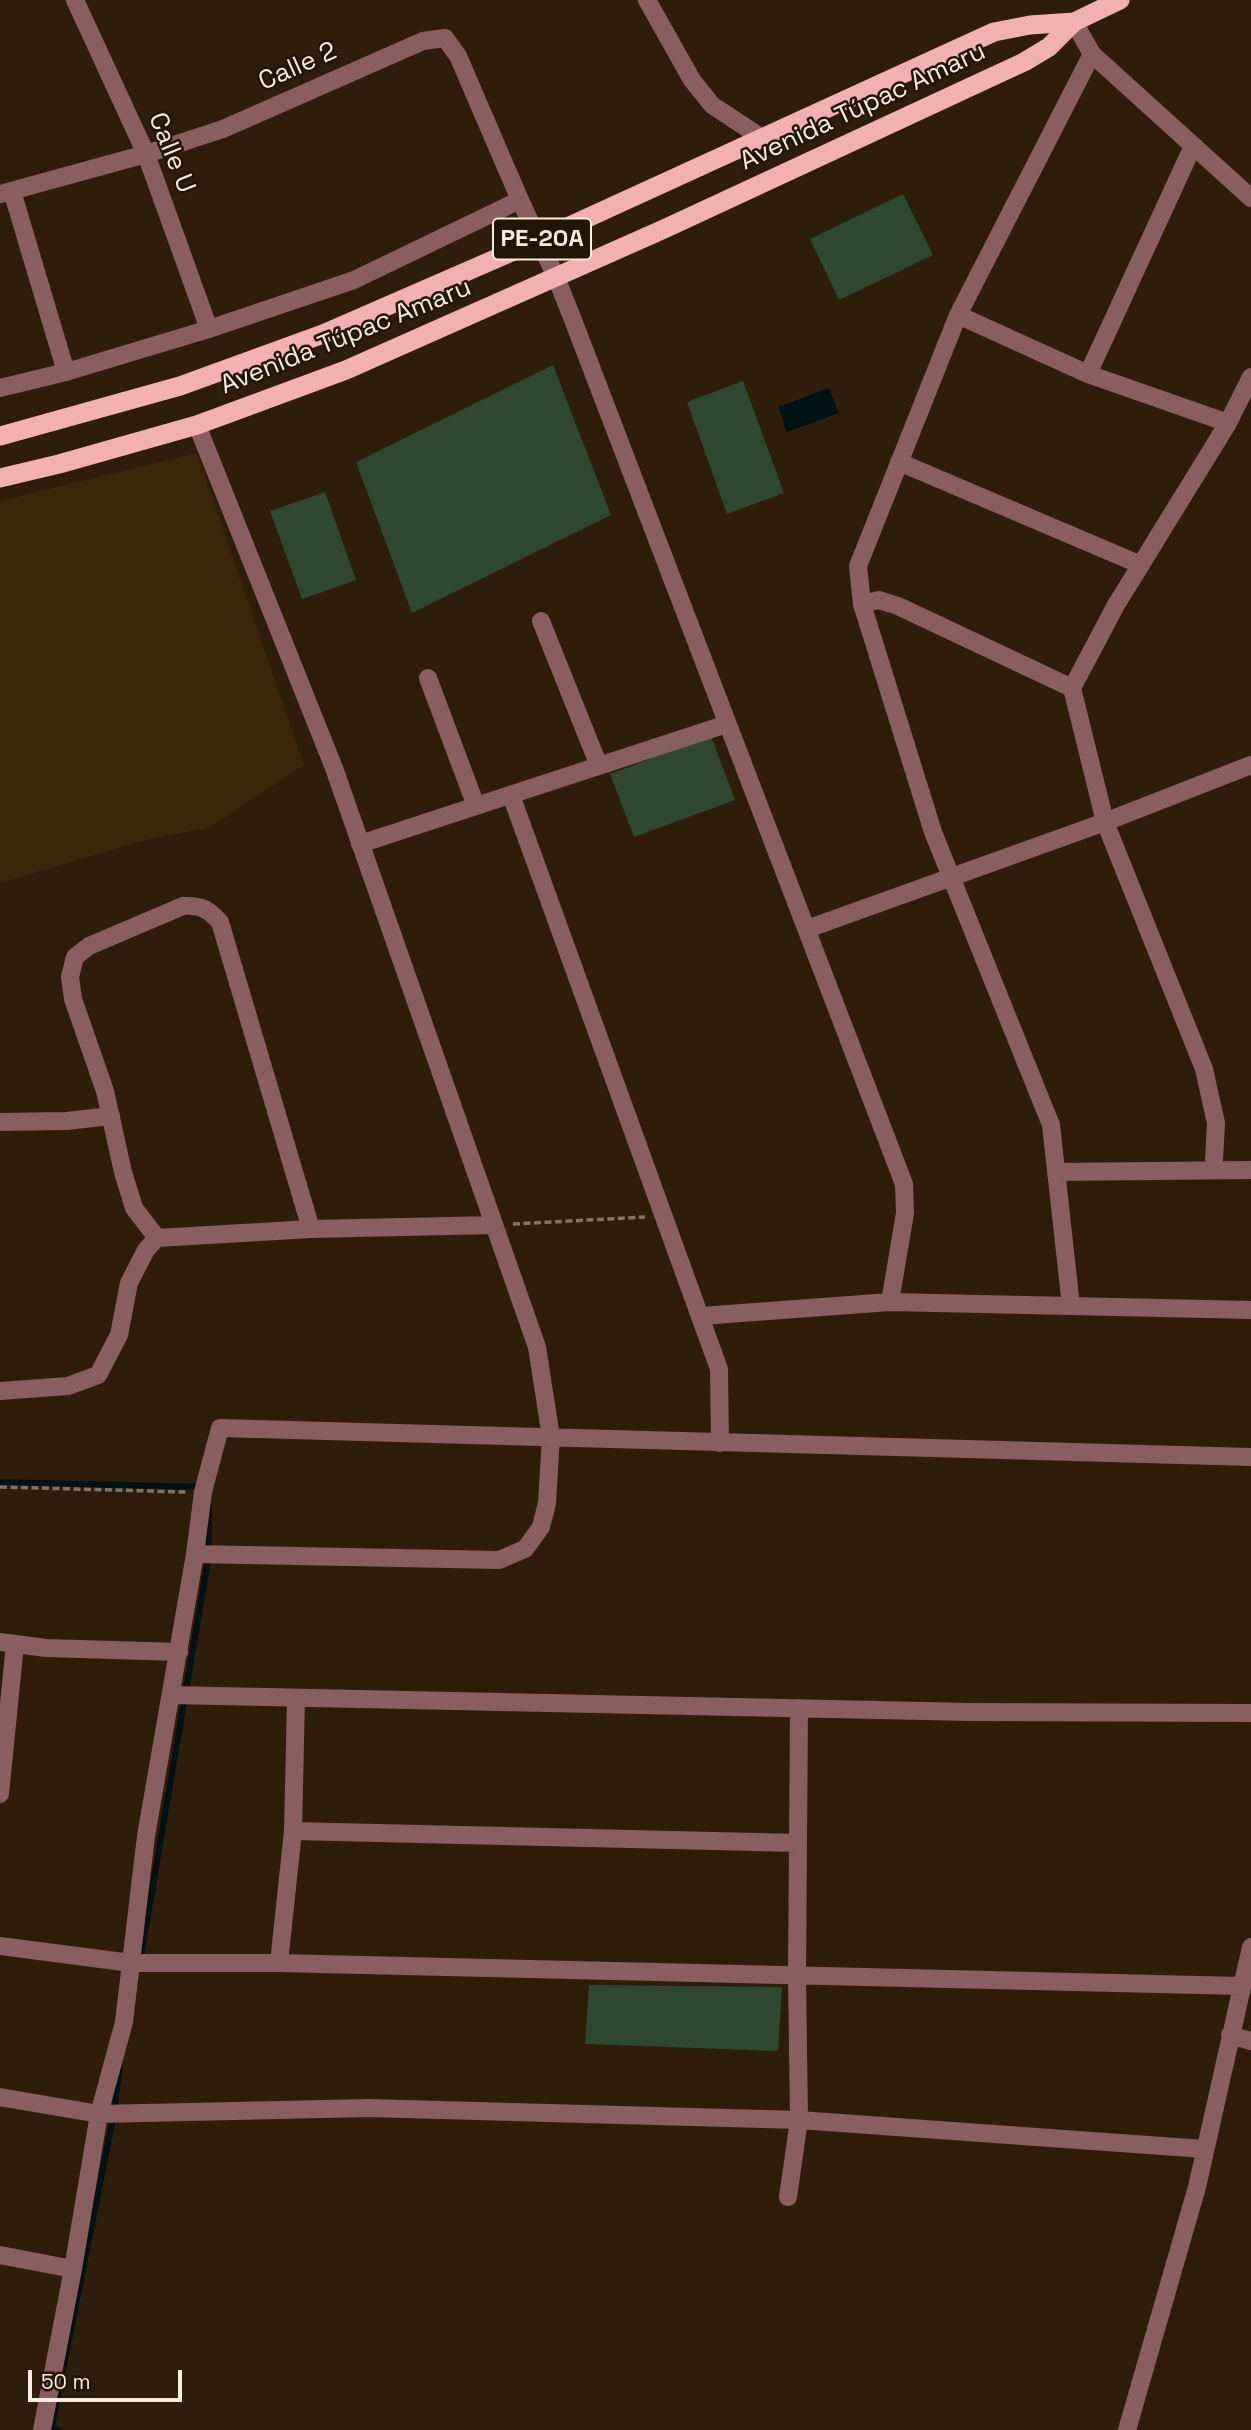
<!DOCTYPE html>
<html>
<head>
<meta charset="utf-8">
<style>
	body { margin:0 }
	#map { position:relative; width:1251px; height:2430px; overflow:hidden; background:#2e1e09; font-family:"Space Grotesk",sans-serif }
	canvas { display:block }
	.scale { position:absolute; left:28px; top:2370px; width:154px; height:32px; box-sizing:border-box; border:4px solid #f8ede1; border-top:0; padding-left:9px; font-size:21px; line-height:24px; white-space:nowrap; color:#f8ede1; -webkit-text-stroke:5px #241502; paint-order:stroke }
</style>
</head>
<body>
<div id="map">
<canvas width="1251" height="2430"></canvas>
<div class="scale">50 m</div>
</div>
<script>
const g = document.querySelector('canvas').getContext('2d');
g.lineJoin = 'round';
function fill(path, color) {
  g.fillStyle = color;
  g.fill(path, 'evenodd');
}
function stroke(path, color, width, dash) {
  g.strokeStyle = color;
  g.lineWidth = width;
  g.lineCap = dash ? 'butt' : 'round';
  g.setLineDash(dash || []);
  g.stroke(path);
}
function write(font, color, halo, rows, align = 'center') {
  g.font = font + ' "Space Grotesk",sans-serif';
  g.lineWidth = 5;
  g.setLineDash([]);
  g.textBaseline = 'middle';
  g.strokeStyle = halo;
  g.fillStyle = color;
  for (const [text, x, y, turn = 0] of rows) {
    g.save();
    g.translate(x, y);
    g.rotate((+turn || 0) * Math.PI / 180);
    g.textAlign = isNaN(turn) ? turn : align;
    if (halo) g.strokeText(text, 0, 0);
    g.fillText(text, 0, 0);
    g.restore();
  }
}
fill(new Path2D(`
	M 197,453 L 304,765 L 209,828 L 149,839 L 0,883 L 0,501 Z`), '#3a260a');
fill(new Path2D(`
	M 903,194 L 933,255 L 839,300 L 810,239 Z
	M 553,365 L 611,515 L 412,613 L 356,462 Z
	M 743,381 L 784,493 L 727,514 L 687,402 Z
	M 325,492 L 356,580 L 302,599 L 270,511 Z
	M 711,736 L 735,800 L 634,837 L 610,774 Z
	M 589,1985 L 782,1987 L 778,2051 L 585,2044 Z`), '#2d482f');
fill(new Path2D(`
	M 829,388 L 839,413 L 787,432 L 778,407 Z`), '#011214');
stroke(new Path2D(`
	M 0,1482 L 201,1487
	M 140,1962 L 209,1554 L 209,1506
	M 59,2430 L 52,2426 L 114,2113 L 120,2065`), '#011214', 6);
stroke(new Path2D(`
	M 513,1224 L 645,1217
	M 0,1487 L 187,1492`), '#827463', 3.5, [7, 3.5]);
stroke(new Path2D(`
	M 75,0 L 146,154 L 209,329
	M 647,0 L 692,80 L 712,105 L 762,138
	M 12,191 L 66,372
	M 0,194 L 146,154 L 223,129 L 423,41 L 445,38 L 458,56 L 520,200
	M 958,315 L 1088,374 L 1228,423
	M 1088,374 L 1193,146
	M 0,388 L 66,372 L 209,329 L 354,280 L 520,200 L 556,277 L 573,320 L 904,1184 L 905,1213 L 890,1302
	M 899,462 L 1141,565
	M 862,604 L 879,600 L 898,606 L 1072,688
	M 541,621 L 599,766
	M 428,678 L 476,806
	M 511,795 L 719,1369 L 720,1443
	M 360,844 L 727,724
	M 807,929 L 1105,822 L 1251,765
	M 0,1122 L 66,1121 L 111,1116
	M 1214,1160 L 1216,1123 L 1204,1069 L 1105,822 L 1072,688 L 1116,605 L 1228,423 L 1251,377
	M 1056,1172 L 1251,1170
	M 157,1238 L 134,1208 L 123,1172 L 105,1091 L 73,999 L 70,977 L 75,957 L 89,946 L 183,906 C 201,905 208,909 220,922 L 311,1229
	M 1071,1306 L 1051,1125 L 933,832 L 862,604 L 858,566 L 958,315 L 1092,54
	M 701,1316 L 890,1302 L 1251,1310
	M 0,1391 L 68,1386 L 98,1375 L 119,1335 L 129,1283 L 146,1250 L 157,1238 L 311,1229 L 494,1225
	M 195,1554 L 499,1560 L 525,1549 L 541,1527 L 547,1503 L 551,1437 L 537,1347 L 334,768 L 197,425
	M 0,1642 L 46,1648 L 179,1652
	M 171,1695 L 971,1712 L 1251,1713
	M 0,1794 L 15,1644
	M 293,1831 L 798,1843
	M 0,1946 L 131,1963 L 279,1963 L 1241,1986
	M 279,1963 L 293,1831 L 296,1698
	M 1230,2035 L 1251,2041
	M 0,2097 L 99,2114 L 369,2108 L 799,2120 L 1204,2149
	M 788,2197 L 799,2120 L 797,1975 L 799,1708
	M 0,2255 L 73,2269
	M 42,2430 L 73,2269 L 99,2114 L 124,2022 L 146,1836 L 195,1554 L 203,1492 L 220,1428 L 1251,1457
	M 1127,2430 L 1197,2187 L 1251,1947`), '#885e5e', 18);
stroke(new Path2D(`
	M 1074,22 L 1092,54 L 1251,198`), '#885e5e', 18);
stroke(new Path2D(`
	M 0,436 L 180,386 L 323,334 L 539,240 L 994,32 L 1030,25 L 1074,22
	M 0,478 L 59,464 L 197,425 L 346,370 L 664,229 L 1024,62 L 1049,47 L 1074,22 L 1120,0`), '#f2b0b0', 19);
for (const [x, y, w] of [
	[542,239,98]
]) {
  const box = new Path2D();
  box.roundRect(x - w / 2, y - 20.5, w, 41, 5);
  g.fillStyle = '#241502';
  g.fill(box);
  stroke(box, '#f8ede1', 2);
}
write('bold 24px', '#f8ede1', null, [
	["PE-20A",542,239]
]);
write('26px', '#f8ede1', '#241502', [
	["Calle 2",298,67,-24],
	["Avenida Túpac Amaru",863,107,-25],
	["Calle U",171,153,68],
	["Avenida Túpac Amaru",346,337,-22]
]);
</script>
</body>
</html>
